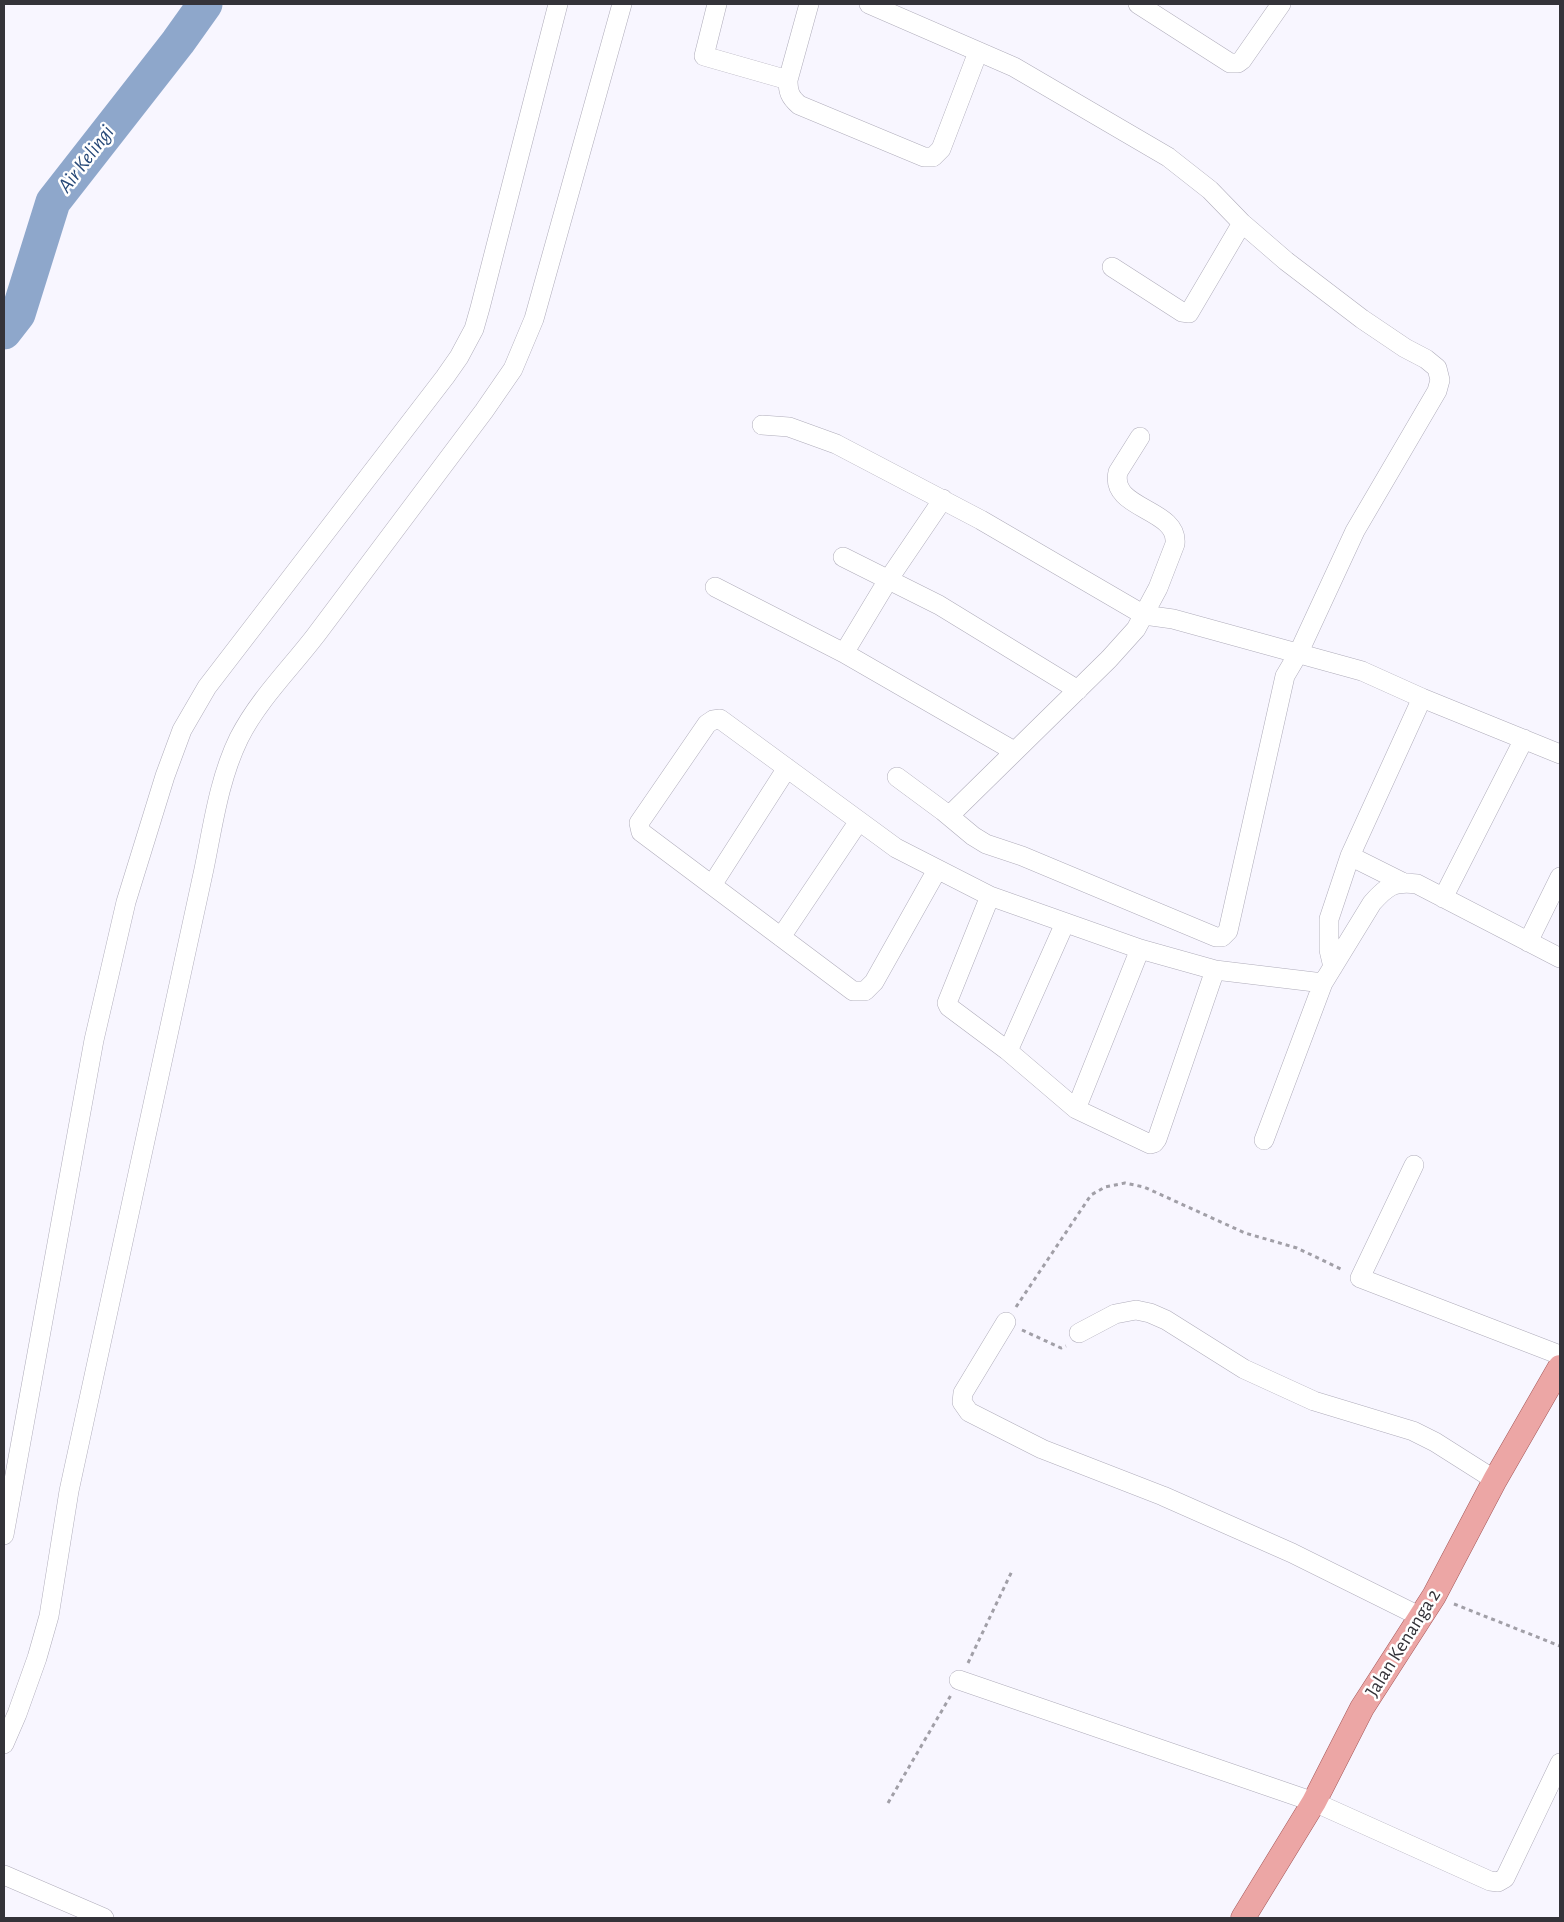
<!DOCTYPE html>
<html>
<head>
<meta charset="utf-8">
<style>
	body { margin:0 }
	#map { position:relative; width:1564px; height:1922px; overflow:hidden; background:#f8f6ff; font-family:"Alegreya Sans",sans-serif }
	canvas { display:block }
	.frame { position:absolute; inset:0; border:5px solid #343339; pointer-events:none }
</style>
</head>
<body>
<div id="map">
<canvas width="1564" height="1922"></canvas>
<div class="frame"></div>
</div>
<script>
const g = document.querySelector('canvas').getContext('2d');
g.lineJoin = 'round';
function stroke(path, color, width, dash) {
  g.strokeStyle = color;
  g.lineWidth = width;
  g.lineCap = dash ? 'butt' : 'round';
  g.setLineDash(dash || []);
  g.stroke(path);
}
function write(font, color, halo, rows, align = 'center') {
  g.font = font + ' "Alegreya Sans",sans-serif';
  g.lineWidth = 5;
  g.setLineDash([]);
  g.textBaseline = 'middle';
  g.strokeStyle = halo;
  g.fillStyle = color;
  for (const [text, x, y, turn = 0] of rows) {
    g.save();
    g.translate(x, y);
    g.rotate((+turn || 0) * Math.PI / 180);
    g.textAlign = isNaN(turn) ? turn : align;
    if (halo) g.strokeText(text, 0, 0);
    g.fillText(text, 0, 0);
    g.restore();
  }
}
stroke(new Path2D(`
	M 4,332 L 18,314 L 53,202 L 178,42 L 205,4`), '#8ea7cb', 35);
const minor = new Path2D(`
	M 717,4 L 704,56 L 788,80
	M 809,4 L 788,80 C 788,92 790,97 799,105 L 924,157 L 933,157 L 941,149 L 978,52
	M 869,4 L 1014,67 L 1168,157 L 1210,190 L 1242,223 L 1286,261 L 1362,319 L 1405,348 L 1426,359 L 1437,368 L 1440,380 L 1437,391 L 1355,531 L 1298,654 L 1285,676 L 1228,931 L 1222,937 L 1216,937 L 1022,856 L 986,844 L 973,836 L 943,811 L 897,777
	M 1138,4 L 1230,63 L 1238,63 L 1242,60 L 1281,4
	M 1112,267 L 1182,312 L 1189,313 L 1242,223
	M 762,425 L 789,427 L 836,444 L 981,520 L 1144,615 L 1173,619 L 1362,671 L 1422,698 L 1560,754
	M 943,499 L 888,580 L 844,653 L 1014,751
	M 843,557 L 939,605 L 1078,690
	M 715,587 L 844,653
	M 949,816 L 1109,659 L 1136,629 L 1158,588 L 1175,544 C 1179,508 1109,510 1118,472 L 1140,437
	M 1350,856 L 1402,882
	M 937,870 L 874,982 L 865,991 L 853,991 L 641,832 L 639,823 L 707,724 L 713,720 L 720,719 L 896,848 L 990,896
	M 712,885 L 787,768
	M 1443,898 L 1524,739
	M 781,937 L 859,821
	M 1528,942 L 1560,877
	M 1333,967 L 1329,950 L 1329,919 L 1350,856 L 1422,698
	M 1215,970 L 1157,1139 L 1154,1143 L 1150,1144 L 1076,1109 L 1008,1051 L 949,1007 L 947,1003 L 990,896 L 1140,949 L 1215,970 L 1323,983 L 1372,903 C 1387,886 1394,881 1417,884 L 1560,958
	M 1008,1051 L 1065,923
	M 1076,1109 L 1140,949
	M 1264,1140 L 1323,983
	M 1414,1165 L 1360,1278 L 1560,1355
	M 1006,1322 L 963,1393 L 962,1402 L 969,1412 L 1042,1449 L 1163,1496 L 1292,1553 L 1421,1617
	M 1079,1333 L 1115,1314 L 1136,1310 L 1150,1313 L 1166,1320 L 1244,1369 L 1314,1401 L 1413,1431 L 1435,1442 L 1495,1480
	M 4,1535 L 94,1040 L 126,902 L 165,776 L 182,730 L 207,687 L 445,377 L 459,357 L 474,329 L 480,308 L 558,4
	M 959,1680 L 1314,1802 L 1490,1881 L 1498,1882 L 1505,1878 L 1560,1763
	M 4,1744 L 17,1714 L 37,1658 L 49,1616 L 69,1491 L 204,869 C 213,825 219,779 239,738 C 259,699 290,669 316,635 C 372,560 428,485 484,411 L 513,369 L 534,319 L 622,4
	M 4,1875 L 104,1918`);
const major = new Path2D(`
	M 1243,1918 L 1314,1802 L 1362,1708 L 1434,1596 L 1495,1480 L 1560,1367`);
stroke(minor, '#afacba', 20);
stroke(major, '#a35758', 25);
stroke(new Path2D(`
	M 1016,1307 L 1091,1195 L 1105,1187 L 1125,1183 L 1144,1187 L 1245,1233 L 1297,1248 L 1343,1270
	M 1022,1330 L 1061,1348 L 1066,1346
	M 1454,1604 L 1560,1646
	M 968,1663 L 1012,1571
	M 888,1803 L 951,1695`), '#a19fa7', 3, [4, 4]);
stroke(minor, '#fff', 19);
stroke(major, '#eca6a5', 24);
write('20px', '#343339', '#fff', [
	["Jalan Kenanga 2",1403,1643,-58]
]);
write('italic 21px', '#264877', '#fff', [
	["Air Kelingi",86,159,-53]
]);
</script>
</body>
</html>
